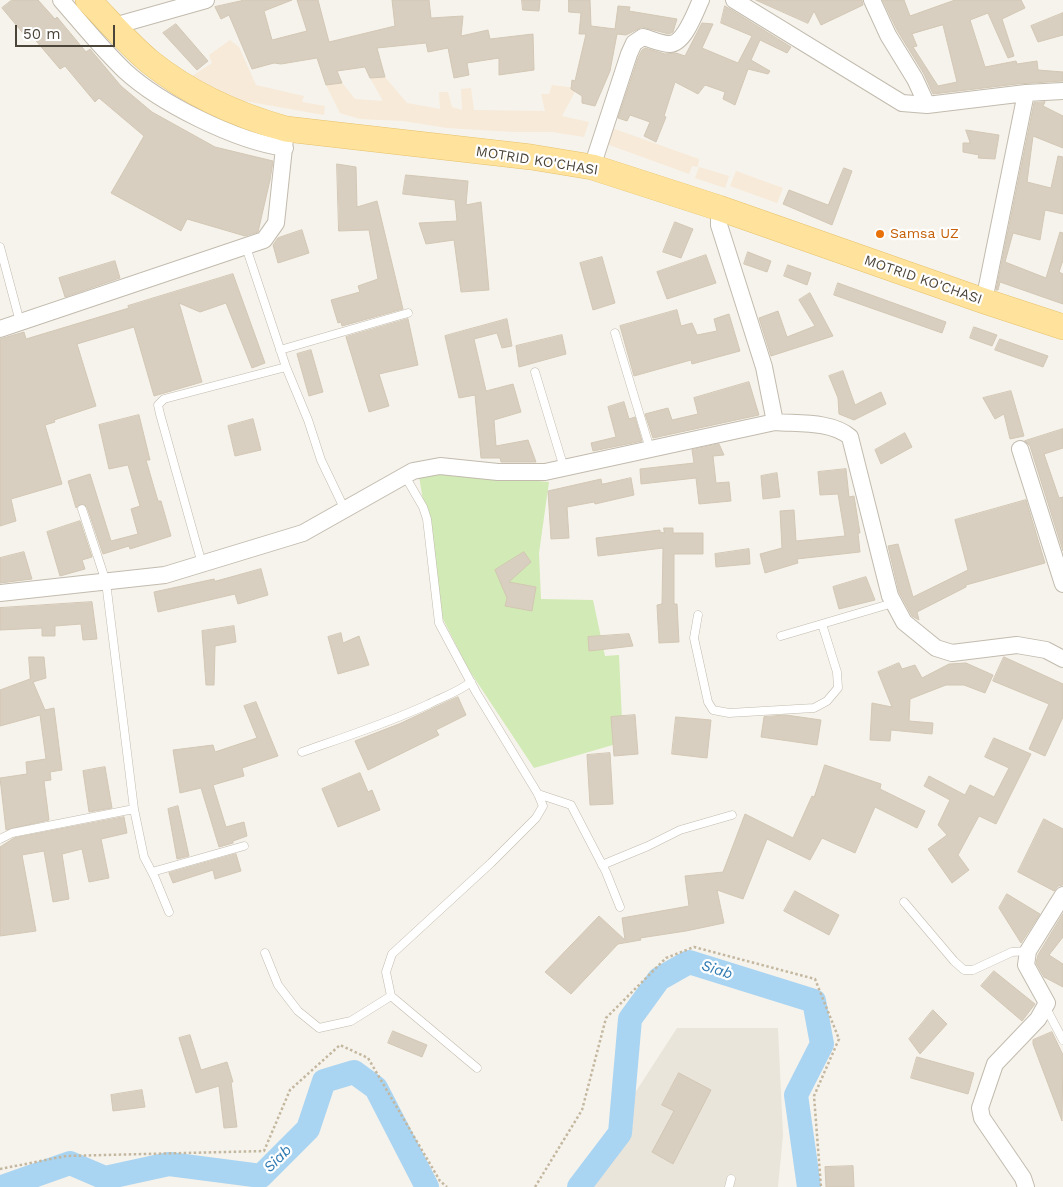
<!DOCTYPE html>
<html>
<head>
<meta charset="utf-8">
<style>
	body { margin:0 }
	#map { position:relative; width:1063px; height:1187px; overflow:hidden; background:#f6f3ec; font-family:"Work Sans",sans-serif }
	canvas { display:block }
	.scale { position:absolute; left:15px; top:25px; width:100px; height:22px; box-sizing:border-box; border:2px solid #4b4439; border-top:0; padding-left:6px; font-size:15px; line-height:18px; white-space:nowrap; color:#4b4439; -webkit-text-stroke:4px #fff; paint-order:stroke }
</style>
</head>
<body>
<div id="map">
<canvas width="1063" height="1187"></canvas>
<div class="scale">50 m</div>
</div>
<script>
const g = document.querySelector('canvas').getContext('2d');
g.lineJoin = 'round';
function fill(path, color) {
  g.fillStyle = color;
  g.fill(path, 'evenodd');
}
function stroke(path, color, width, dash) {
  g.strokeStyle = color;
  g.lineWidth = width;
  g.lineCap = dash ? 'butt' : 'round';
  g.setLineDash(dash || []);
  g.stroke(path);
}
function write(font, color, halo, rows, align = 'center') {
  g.font = font + ' "Work Sans",sans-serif';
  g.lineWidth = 4.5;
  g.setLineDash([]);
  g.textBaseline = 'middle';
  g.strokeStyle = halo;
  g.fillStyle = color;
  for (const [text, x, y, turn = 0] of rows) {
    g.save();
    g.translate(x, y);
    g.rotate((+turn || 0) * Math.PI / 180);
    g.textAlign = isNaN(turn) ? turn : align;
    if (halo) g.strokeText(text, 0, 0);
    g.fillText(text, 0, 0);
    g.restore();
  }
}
fill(new Path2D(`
	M 677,1028 L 778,1028 L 783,1135 L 778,1187 L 574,1187 Z`), '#eae5da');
fill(new Path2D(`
	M 230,40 L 239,47 L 256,85 L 304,96 L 302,102 L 325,106 L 324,115 L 233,99 L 192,76 L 212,63 L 209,55 Z
	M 385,77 L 407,103 L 440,109 L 439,92 L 448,92 L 452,107 L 462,110 L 461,89 L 471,88 L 474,110 L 545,111 L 541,94 L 549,94 L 552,85 L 577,88 L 562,116 L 589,122 L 584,137 L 552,132 L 514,132 L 447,128 L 403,121 L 360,119 L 340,113 L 326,85 L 342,83 L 355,99 L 383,101 L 370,78 Z
	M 609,127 L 699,159 L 698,167 L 692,166 L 689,174 L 604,143 Z
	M 699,167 L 729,176 L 725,188 L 695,178 Z
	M 736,171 L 783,188 L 777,203 L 730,186 Z`), '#f7ead8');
fill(new Path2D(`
	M 418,470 L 549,482 L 539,553 L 541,599 L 593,600 L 605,656 L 619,655 L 623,742 L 534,768 L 467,667 L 442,617 Z`), '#d2eab5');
stroke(new Path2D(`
	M 2,1187 L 70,1163 L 105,1178 L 169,1164 L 261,1176 L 308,1129 L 324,1081 L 354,1072 L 376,1088 L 427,1187
	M 579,1187 L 620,1133 L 630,1019 L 659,979 L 689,962 L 814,1001 L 822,1044 L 796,1095 L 809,1187`), '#a9d4f2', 24);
const building = new Path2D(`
	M 12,0 L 38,0 L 55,19 L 57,17 L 86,52 L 90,49 L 121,86 L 152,112 L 215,147 L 273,161 L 270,180 L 258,232 L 245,236 L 187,219 L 181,231 L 111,193 L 144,136 L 99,98 L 95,102 L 65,66 L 60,69 L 31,35 L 27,38 L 2,8 Z
	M 245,0 L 292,0 L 264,11 L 272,40 L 307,31 L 297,0 L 318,0 L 329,42 L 395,26 L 392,0 L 429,0 L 431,18 L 463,16 L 461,36 L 488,30 L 490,39 L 533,34 L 534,70 L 499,75 L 499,58 L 467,63 L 469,75 L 454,78 L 448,48 L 428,52 L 426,43 L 377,48 L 385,77 L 370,78 L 365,67 L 337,71 L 342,83 L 326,85 L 317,58 L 281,64 L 274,63 L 252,69 L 229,15 L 221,19 L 215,7 Z
	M 522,0 L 540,0 L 539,11 L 523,10 Z
	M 569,0 L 590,0 L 591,26 L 615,29 L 618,6 L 630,7 L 629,11 L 677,19 L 673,32 L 669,34 L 642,27 L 626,35 L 617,34 L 610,71 L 595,106 L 582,103 L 582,96 L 571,89 L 572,80 L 575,81 L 586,34 L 579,34 L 581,13 L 569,12 Z
	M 756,0 L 862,0 L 863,5 L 821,25 L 814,11 L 808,23 Z
	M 883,0 L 904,0 L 910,16 L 955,0 L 1021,0 L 1025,8 L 1002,19 L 1014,56 L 1008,58 L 988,13 L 970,20 L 985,67 L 1016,61 L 1017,64 L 1037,61 L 1038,70 L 1063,72 L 1063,81 L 1017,84 L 933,94 L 924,74 L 897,30 ZM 943,25 L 957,82 L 938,86 L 913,47 L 917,46 L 912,34 Z
	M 725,6 L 791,47 L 787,53 L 760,40 L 751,60 L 770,71 L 768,74 L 748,69 L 735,105 L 723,99 L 725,92 L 705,85 L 698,94 L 675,82 L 664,116 L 666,117 L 656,142 L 644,136 L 650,122 L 630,115 L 627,121 L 618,118 L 638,58 L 642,50 L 645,48 L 665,54 L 676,53 L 685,56 L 702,23 L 713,24 L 702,48 L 738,63 L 752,36 L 721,23 Z
	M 1063,13 L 1063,35 L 1038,42 L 1031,26 Z
	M 176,24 L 208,61 L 197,70 L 163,33 Z
	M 1045,102 L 1043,106 L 1063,116 L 1063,148 L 1033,136 L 1027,182 L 1051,188 L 1058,156 L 1063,157 L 1063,214 L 1045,210 L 1040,240 L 1013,233 L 1005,262 L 1046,278 L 1060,232 L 1063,233 L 1063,260 L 1059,272 L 1063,274 L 1063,304 L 1000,282 L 998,290 L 996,290 L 1034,103 Z
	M 966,130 L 999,135 L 995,159 L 978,158 L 979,155 L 963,152 L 963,143 L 970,143 Z
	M 337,164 L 356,167 L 357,207 L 377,201 L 403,309 L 342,326 L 341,322 L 338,323 L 331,300 L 360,292 L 358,286 L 378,279 L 369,230 L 339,231 Z
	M 844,168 L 852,171 L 832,225 L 783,204 L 789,190 L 828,205 Z
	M 406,175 L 468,181 L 466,205 L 481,202 L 489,290 L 461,292 L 454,240 L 426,244 L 419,223 L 457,221 L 455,200 L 403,194 Z
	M 675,222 L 693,229 L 681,258 L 663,252 Z
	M 302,230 L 309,253 L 278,263 L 273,245 L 278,238 Z
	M 748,252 L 771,261 L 767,272 L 744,264 Z
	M 706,255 L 716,283 L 667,299 L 657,272 Z
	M 602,257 L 615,303 L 593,310 L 580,263 Z
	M 115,261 L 120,278 L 65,297 L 59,278 Z
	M 788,265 L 811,273 L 807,285 L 784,276 Z
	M 233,274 L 265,363 L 252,368 L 226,303 L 200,312 L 179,303 L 202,382 L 154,396 L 134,327 L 77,344 L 96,406 L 54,420 L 55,422 L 45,425 L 62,484 L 11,499 L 16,521 L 0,526 L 0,339 L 24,332 L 26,339 L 129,308 L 128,306 Z
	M 838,283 L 946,322 L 942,333 L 834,295 Z
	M 810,293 L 833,336 L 771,356 L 759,318 L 778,311 L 787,337 L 815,326 L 799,300 Z
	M 677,310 L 681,326 L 692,323 L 697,335 L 717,331 L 714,319 L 729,314 L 740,351 L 692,364 L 691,360 L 634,376 L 620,326 Z
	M 408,319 L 418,365 L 379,374 L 389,406 L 369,412 L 346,337 Z
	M 507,319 L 512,346 L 502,348 L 497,333 L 474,339 L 486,391 L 513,384 L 521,412 L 494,420 L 496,446 L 528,440 L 536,462 L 501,462 L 500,458 L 481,458 L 475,395 L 459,398 L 445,336 Z
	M 974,327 L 997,335 L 992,346 L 970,338 Z
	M 562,335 L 566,354 L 519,367 L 516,346 Z
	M 1000,339 L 1048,356 L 1043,367 L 995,350 Z
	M 311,350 L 323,392 L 309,396 L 297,354 Z
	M 843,371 L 855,405 L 881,392 L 886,404 L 854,420 L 839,414 L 838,398 L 829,376 Z
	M 749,382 L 759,415 L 653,438 L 645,414 L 668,408 L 672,420 L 698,414 L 694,398 Z
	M 1011,391 L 1024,436 L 1010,439 L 1004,414 L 995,419 L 983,398 Z
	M 624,402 L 629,419 L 635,417 L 642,441 L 593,451 L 591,443 L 616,437 L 608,407 Z
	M 139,415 L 150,460 L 146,460 L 158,501 L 161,501 L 171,536 L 130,549 L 129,546 L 103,554 L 87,507 L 81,504 L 76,508 L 68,481 L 90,474 L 111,541 L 138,534 L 131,509 L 140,506 L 128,465 L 109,469 L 99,425 Z
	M 253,419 L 261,450 L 235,456 L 228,426 Z
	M 1063,429 L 1063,448 L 1044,454 L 1059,498 L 1063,497 L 1063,551 L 1030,446 L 1025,441 Z
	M 905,433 L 912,447 L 881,464 L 875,450 Z
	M 719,444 L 724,455 L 713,456 L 716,483 L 729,482 L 731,501 L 699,504 L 696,478 L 641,484 L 640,469 L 694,463 L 692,450 Z
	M 846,469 L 849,497 L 854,496 L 860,533 L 858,533 L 860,552 L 797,559 L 798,563 L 765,573 L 760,554 L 782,548 L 780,511 L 794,510 L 796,541 L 845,536 L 838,494 L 820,495 L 818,472 Z
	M 777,473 L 780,497 L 763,499 L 761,476 Z
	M 631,478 L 634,495 L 595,504 L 594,502 L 567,507 L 569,538 L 551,539 L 548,491 L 601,479 L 602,484 Z
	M 1026,500 L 1045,563 L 966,585 L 966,587 L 917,612 L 919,620 L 912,616 L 899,592 L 888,546 L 898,544 L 913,597 L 968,570 L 955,520 Z
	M 80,521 L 92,557 L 82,560 L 85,569 L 60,576 L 47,532 Z
	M 664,528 L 673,528 L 673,533 L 703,533 L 703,554 L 674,554 L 674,604 L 677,604 L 679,642 L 659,643 L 657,605 L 662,604 L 663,548 L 598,556 L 596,538 L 660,530 L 660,532 L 664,533 Z
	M 749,549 L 750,564 L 716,567 L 715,554 Z
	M 24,552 L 32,579 L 0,583 L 0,558 Z
	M 524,552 L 531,562 L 509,582 L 536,587 L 532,611 L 505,606 L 507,598 L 495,570 Z
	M 261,569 L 268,595 L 238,604 L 235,594 L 158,612 L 154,592 L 214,579 L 215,581 Z
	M 866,577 L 875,600 L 839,609 L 833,587 Z
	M 92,602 L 97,639 L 83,640 L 81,624 L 55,626 L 55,636 L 42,636 L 42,628 L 0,630 L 0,608 Z
	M 234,626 L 236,642 L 215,646 L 214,685 L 206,685 L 202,631 Z
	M 341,633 L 343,643 L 359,636 L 369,665 L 338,674 L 328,637 Z
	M 629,634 L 633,646 L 589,651 L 588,637 Z
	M 29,657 L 44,657 L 46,678 L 33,682 L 45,710 L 54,708 L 62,770 L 50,772 L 51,780 L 44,781 L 49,820 L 6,830 L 0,778 L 27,774 L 26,762 L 46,759 L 40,715 L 0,726 L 0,690 L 30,679 Z
	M 1004,657 L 1063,684 L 1063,717 L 1045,756 L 1029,749 L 1049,704 L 993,681 Z
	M 899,663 L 902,669 L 915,665 L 922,678 L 949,664 L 966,663 L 993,675 L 985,693 L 964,685 L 946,685 L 910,699 L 909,721 L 933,723 L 932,734 L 891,730 L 890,741 L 870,740 L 872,703 L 892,707 L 878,672 Z
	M 458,697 L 466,715 L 436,730 L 439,735 L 368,770 L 355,741 L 399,724 Z
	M 256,702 L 278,756 L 242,768 L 244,776 L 213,785 L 226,827 L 244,822 L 247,836 L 233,841 L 233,843 L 219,847 L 201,788 L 180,793 L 173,750 L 213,745 L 215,752 L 257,738 L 244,706 Z
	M 635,715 L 638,754 L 614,756 L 611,717 Z
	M 786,715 L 821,720 L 817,745 L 761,737 L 764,717 Z
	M 676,717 L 711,720 L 707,758 L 672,754 Z
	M 994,738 L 1031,754 L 996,824 L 979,816 L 958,855 L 969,870 L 952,883 L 928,849 L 947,835 L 938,825 L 950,800 L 924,786 L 929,776 L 965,795 L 970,785 L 994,797 L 1009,768 L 985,757 Z
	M 610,753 L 613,804 L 590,805 L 587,755 Z
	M 825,765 L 881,784 L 880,789 L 925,811 L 917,828 L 875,807 L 855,853 L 822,838 L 810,860 L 767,839 L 743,899 L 717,890 L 724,923 L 686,931 L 640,938 L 641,940 L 618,944 L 571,994 L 545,972 L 599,916 L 625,940 L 622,918 L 689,906 L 685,876 L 723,872 L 745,814 L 793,838 L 812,796 L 814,797 Z
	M 105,767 L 112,808 L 89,812 L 83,771 Z
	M 360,773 L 368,792 L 372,790 L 380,810 L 338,827 L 322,789 Z
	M 178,806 L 189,856 L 177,859 L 168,809 Z
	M 124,817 L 127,833 L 101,839 L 109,878 L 89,882 L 82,849 L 62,854 L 69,899 L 53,902 L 44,851 L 22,855 L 36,931 L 0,936 L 0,847 L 14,838 Z
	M 1044,819 L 1063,829 L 1063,885 L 1058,886 L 1054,891 L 1018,872 Z
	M 236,854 L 241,871 L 215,879 L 213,870 L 173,883 L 169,873 Z
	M 795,891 L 839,915 L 829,935 L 784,911 Z
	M 1007,894 L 1040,914 L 1021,943 L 999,908 Z
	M 1063,914 L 1063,937 L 1049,955 L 1063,964 L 1063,987 L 1044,977 L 1036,963 L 1038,955 Z
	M 994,971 L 1035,1004 L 1022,1021 L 981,986 Z
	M 933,1010 L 947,1024 L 920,1054 L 909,1039 Z
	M 393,1031 L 427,1045 L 422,1057 L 388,1043 Z
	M 1052,1032 L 1063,1055 L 1062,1121 L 1033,1044 L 1033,1040 Z
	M 190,1035 L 201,1070 L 227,1062 L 233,1082 L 231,1082 L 237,1127 L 224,1128 L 219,1086 L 196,1093 L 179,1038 Z
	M 917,1057 L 974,1073 L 968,1094 L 911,1078 Z
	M 679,1073 L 711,1090 L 673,1164 L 652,1152 L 674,1111 L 662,1105 Z
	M 142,1090 L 145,1107 L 113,1111 L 111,1095 Z
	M 853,1166 L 854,1187 L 826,1187 L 825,1167 Z`);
fill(building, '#d8cfc1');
stroke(building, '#d3c7b4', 1);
const lane = new Path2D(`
	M 0,247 L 20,322
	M 246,247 L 286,367
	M 615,333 L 650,449
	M 280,350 L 408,313
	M 535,372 L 564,468
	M 405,476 L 423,507 L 427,519 L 439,623 L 476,692 L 538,794 L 543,806 L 536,818 L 491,863 L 392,954 L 386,972 L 391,996 L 477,1068
	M 202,564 L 160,414 L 158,405 L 164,399 L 286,367 L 308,420 L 321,460 L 345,510
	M 698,615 L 694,638 L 708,702 L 713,710 L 729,713 L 814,708 L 827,701 L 838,688 L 837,672 L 822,624
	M 781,636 L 893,603
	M 302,752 C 345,737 388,723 429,704 C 443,697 458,692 471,682
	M 538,794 L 571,805 L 606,872 L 620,907
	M 134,809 L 144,857 L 155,878 L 169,912
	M 0,839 L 12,833 L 134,809 L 106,582 L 82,509
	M 602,865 L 648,846 L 680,830 L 732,815
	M 152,872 L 244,846
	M 904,902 L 954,961 L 964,970 L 973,970 L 1012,952 L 1028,951
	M 265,953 L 278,985 L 298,1011 L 319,1028 L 351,1021 L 391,996
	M 1046,1008 L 1063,1040
	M 729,1187 L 731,1179`);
const street = new Path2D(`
	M 61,0 C 82,24 102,49 125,71 C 161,104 236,141 285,148
	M 734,0 L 902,103 L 927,105 L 1026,93 L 1063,91
	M 872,0 L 888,35 L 915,79 L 927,105
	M 114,26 L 206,0
	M 592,167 L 629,54 L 634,43 L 643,37 C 651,39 661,44 670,44 C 685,43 695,12 701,0
	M 719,208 L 719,225 L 764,367 L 775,422 C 799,424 831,421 850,437 L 890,596 L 904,622 L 936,648 L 952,653 L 1017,645 L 1046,650 L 1063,659
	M 984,301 L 1026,93
	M 0,329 L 264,240 L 276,223 L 286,129
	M 1020,449 L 1063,584
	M 0,593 L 165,575 L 303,533 L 413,471 L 440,466 L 498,472 L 545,472 L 775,422
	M 1026,1187 L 1023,1178 L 982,1118 L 980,1108 L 995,1064 L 1038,1019 L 1047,1003 L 1026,965 L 1028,951 L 1063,895`);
const primary = new Path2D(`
	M 88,0 C 108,20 128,44 150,62 C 191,95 236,115 286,129 L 531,157 L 592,167 L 719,208 L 984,301 L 1063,327`);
stroke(lane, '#c2bbae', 9);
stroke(street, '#c2bbae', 18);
stroke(primary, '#e6c16a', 26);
stroke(new Path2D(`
	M 0,1169 L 66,1156 L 264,1151 L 290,1090 L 340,1045 L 368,1058 L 440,1181 L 447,1187
	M 535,1187 L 582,1110 L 606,1018 L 666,958 L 694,947 L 815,979 L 839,1039 L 814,1096 L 821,1187`), '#c4b79f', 2.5, [2.5, 2.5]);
stroke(lane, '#fff', 8);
stroke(street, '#fff', 16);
stroke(primary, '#ffe39c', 25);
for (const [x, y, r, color] of [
	[880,234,5,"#e8710a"]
]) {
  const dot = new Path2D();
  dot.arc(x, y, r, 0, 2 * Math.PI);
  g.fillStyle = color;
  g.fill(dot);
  stroke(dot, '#fff', 2);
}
write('14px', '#4b4439', '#fff', [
	["MOTRID KO'CHASI",537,161,9],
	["MOTRID KO'CHASI",923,280,19]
]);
write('14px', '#c56008', '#fff', [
	["Samsa UZ",890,234]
], 'left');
write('italic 15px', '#2e7ab2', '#fff', [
	["Siab",717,970,17],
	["Siab",278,1159,-45]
]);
</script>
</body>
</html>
